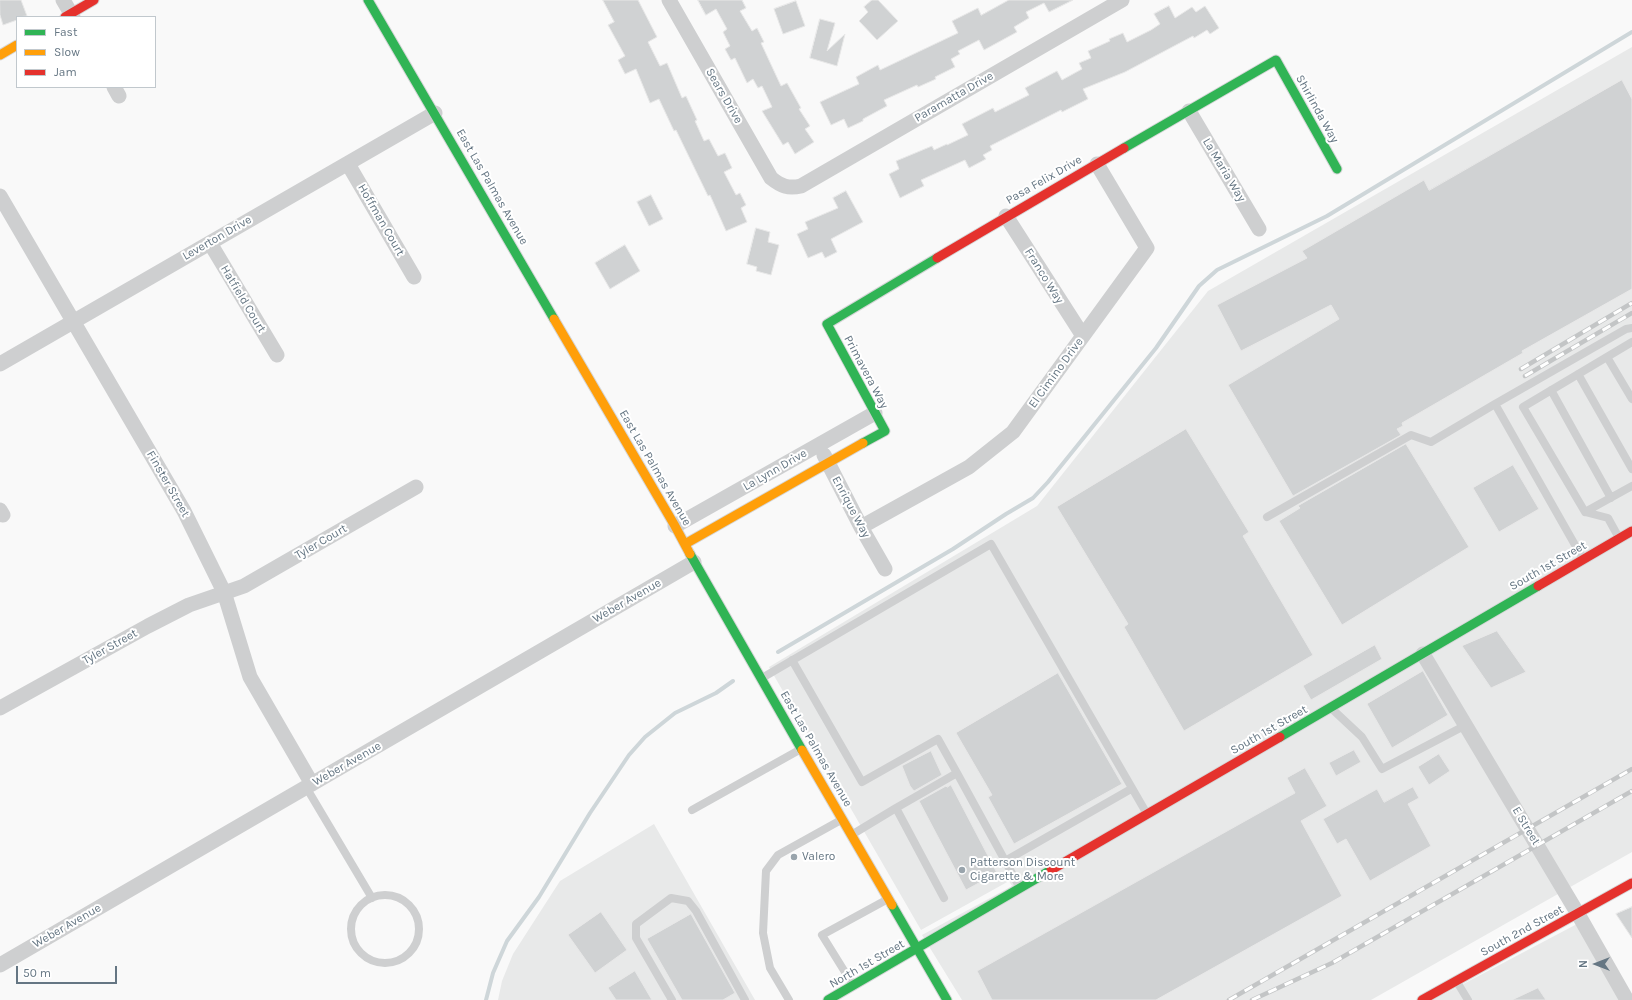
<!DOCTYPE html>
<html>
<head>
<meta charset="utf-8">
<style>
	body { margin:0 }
	#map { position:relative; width:1632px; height:1000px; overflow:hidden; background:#f9f9f9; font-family:Karla,sans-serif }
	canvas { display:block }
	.legend { position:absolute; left:16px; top:16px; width:140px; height:72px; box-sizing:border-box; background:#fff; border:1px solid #c1c8cd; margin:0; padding:5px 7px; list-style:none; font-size:12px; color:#657683 }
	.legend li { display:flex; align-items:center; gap:8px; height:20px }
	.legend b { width:20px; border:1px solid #c1c8cd }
	.north { position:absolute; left:1576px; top:944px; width:40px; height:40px; -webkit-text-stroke:3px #fff; paint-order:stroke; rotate:270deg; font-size:11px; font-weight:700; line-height:16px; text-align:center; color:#657683 }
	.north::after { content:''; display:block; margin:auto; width:14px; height:18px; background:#657683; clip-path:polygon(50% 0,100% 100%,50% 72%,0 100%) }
	.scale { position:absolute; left:16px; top:966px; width:101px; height:18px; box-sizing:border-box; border:2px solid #657683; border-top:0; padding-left:5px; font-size:12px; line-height:14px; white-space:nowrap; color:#657683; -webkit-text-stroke:3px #fff; paint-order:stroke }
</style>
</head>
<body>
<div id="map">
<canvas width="1632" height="1000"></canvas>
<ul class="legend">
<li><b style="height:5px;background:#30b455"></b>Fast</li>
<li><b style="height:5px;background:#ff9f0a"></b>Slow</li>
<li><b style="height:5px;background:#e5322d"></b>Jam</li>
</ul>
<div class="north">N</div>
<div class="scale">50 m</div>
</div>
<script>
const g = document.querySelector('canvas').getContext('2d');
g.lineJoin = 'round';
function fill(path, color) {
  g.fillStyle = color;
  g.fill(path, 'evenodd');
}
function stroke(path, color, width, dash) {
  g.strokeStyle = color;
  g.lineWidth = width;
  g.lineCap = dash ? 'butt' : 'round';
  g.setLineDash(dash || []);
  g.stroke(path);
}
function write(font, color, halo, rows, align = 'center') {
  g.font = font + ' Karla,sans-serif';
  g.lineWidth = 4;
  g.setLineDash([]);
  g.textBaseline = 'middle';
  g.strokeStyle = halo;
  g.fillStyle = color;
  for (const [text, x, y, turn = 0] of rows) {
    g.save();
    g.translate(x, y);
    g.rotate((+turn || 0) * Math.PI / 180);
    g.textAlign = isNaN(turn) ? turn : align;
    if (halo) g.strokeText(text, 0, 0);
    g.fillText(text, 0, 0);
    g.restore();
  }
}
fill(new Path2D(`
	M 1632,47 L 1632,852 L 1371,1000 L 962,1000 L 922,935 L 1012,886 L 1009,881 L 921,930 L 769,667 L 1037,506 L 1208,291 Z
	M 654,824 L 755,1000 L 498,1000 L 502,981 L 513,954 L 560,881 Z
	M 1577,924 L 1621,1000 L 1433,1000 Z`), '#e8e9e9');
stroke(new Path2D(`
	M 778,652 L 953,549 L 1006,514 L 1033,498 L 1048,482 L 1156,348 L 1199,286 L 1217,270 L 1327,216 L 1632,32
	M 486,1000 L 493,973 L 507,941 L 539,897 L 590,813 L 629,755 L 645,737 L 675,713 L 716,693 L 733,681`), '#ced6d9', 4);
const building = new Path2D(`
	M 0,0 L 21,0 L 27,16 L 17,17 L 17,20 L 3,25 L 0,15 Z
	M 603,0 L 638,0 L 657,37 L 648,42 L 660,66 L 667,63 L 682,98 L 686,96 L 697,120 L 695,121 L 704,141 L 709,139 L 718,156 L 725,153 L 732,168 L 724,172 L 736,195 L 740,193 L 746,205 L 741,208 L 747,222 L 726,231 L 710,195 L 708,196 L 676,130 L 674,131 L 659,99 L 650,103 L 636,69 L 625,74 L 618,60 L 625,56 L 608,25 L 614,22 Z
	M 698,0 L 742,0 L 746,8 L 740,11 L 752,31 L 757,28 L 764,42 L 761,43 L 781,86 L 787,83 L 801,108 L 799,109 L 810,126 L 805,129 L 814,142 L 795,154 L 788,142 L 783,145 L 762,111 L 772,107 L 762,86 L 758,88 L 753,79 L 747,83 L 735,58 L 731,60 L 725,49 L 730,46 L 723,32 L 727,29 L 716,9 L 706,15 Z
	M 872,0 L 878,0 L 898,21 L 877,40 L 859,21 L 868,12 L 864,7 Z
	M 1009,0 L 1073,0 L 1049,12 L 1044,3 L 1026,12 L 1029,18 L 1014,27 L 1017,32 L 984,50 L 979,40 L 958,51 L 960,54 L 951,59 L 955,67 L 935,77 L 936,79 L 918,87 L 917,85 L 884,100 L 887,106 L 863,119 L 863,121 L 848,128 L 844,119 L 831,125 L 820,102 L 859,84 L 856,77 L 878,65 L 880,70 L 958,33 L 952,21 L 978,8 L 981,15 Z
	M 796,1 L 805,26 L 783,34 L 774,9 Z
	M 1169,6 L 1175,18 L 1192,7 L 1196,12 L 1205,6 L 1219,28 L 1210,34 L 1207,30 L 1194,38 L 1193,36 L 1125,72 L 1083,89 L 1088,99 L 1062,112 L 1061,110 L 990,146 L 992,150 L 983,155 L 986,159 L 969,168 L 965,160 L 921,180 L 924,186 L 900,198 L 889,174 L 899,169 L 896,161 L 932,146 L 934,150 L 947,144 L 947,145 L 968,135 L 962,124 L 993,108 L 995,112 L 1029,95 L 1025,88 L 1057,71 L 1062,80 L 1082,69 L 1079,63 L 1091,58 L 1088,51 L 1110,41 L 1109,39 L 1123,33 L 1127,42 L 1151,30 L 1160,24 L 1154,14 Z
	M 820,19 L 835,23 L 827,51 L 845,34 L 837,66 L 810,58 Z
	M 1622,80 L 1632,99 L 1632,289 L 1522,351 L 1523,353 L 1402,423 L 1403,426 L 1397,429 L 1401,435 L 1293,496 L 1228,385 L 1339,319 L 1331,305 L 1241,351 L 1217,305 L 1307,258 L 1302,251 L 1424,180 L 1429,190 Z
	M 846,191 L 863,222 L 831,239 L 837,252 L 825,258 L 822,252 L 808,258 L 797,234 L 808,229 L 805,222 L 838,208 L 833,198 Z
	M 651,195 L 663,219 L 649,226 L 637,202 Z
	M 756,228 L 770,232 L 768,242 L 779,245 L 771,275 L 756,271 L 757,267 L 747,264 Z
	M 625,245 L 640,271 L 610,289 L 595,263 Z
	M 1186,429 L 1249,532 L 1243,536 L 1313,655 L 1184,731 L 1124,627 L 1128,624 L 1057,507 Z
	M 1406,444 L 1469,547 L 1342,625 L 1279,521 L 1300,508 L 1298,506 Z
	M 1513,465 L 1539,509 L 1499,532 L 1473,488 Z
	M 1497,631 L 1526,672 L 1491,688 L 1462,646 Z
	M 1375,645 L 1382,659 L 1311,700 L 1303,686 Z
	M 1423,671 L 1448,715 L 1392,748 L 1367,704 Z
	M 1058,673 L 1122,784 L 1014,844 L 988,797 L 992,795 L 956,733 Z
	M 1354,750 L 1361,762 L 1336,776 L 1329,763 Z
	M 931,751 L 942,775 L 914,791 L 910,786 L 902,766 Z
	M 1439,754 L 1450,771 L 1429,785 L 1418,767 Z
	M 1305,768 L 1327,806 L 1301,821 L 1342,896 L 1156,1000 L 992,1000 L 977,971 L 1295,793 L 1287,778 Z
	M 951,785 L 997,873 L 966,890 L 919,801 L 946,786 L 947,787 Z
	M 1413,787 L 1419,798 L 1408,804 L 1431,846 L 1370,881 L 1346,839 L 1337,844 L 1323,819 L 1377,789 L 1384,802 Z
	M 1632,907 L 1632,938 L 1616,914 Z
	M 601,912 L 627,950 L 595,973 L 568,935 Z
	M 691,914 L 735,993 L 723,1000 L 682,1000 L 647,939 Z
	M 635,971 L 652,1000 L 616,1000 L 608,988 Z
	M 1538,988 L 1546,1000 L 1512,1000 Z`);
fill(building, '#d0d2d3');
stroke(building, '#e8e8e8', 1);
const fast = new Path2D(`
	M 368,0 L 554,319
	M 1124,148 L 1276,60 L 1337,169
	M 863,443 L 885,431 L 827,324 L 937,258
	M 690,554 L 802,750
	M 1280,737 L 1538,586
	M 892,905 L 947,1000
	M 828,1000 L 1051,870`);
const slow = new Path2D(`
	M 0,55 L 17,45
	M 554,319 L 675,526 L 690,554
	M 685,544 L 863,443
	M 802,750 L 892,905`);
const jam = new Path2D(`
	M 65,17 L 94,0
	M 937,258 L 1124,148
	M 1538,586 L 1632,531
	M 1051,870 L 1280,737
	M 1422,1000 L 1632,883`);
stroke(fast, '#d5d6d7', 11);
stroke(slow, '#d5d6d7', 11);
stroke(jam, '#d5d6d7', 11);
stroke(new Path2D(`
	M 1607,357 L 1632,399
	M 1578,374 L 1632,469
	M 1551,390 L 1611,498
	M 1585,512 L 1632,486
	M 1267,517 L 1411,435 L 1431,442 L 1495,404
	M 1619,538 L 1608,518 L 1585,512 L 1523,407 L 1632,342
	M 1583,559 L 1495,404 L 1626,329 L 1632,328
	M 792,660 L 862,782 L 938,739 L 957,773
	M 762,678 L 991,544 L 1147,814
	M 1331,708 L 1362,737 L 1382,769 L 1466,725
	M 306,787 L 372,898
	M 896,808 L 957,773 L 1020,888
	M 692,810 L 801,749
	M 853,834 L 896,808 L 944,898
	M 1005,861 L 1131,789
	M351 929a34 34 0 1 1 68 0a34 34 0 1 1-68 0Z
	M 1457,982 L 1468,1000
	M 853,985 L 822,935 L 888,899
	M 672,1000 L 636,938 L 636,924 L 671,898 L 688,901 L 696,911 L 745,1000
	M 789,1000 L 770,968 L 763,933 L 766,871 L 778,855 L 841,820`), '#cecfd0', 8);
stroke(new Path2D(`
	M 63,0 L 73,17
	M 669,0 L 771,178 C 781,186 788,189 801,186 L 1122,0
	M 114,87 L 119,96
	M 1189,111 L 1259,229
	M 348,164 L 414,277
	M 0,196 L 184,511 L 224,592 L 250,677 L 312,784
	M 1006,216 L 1083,336
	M 210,243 L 277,355
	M 0,364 L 435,113
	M 824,455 L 861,527 L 885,569
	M 0,510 L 3,515
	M 675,526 L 875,413
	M 861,527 L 969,467 L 1013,432 L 1147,248 L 1097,164
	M 1423,654 L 1578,914 L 1627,1000
	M 0,708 L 148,626 L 189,605 L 244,586 L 416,487
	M 0,965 L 694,562`), '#cecfd0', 15);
stroke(fast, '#30b455', 9);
stroke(slow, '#ff9f0a', 9);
stroke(jam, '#e5322d', 9);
const rail = new Path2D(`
	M 1521,369 L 1632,303
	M 1525,376 L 1632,313
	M 1229,1000 L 1632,769
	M 1252,1000 L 1332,963 L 1632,791`);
stroke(rail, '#c3c5c6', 4.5);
stroke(rail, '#fff', 3, [9]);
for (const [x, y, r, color] of [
	[794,857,4,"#99a4ac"],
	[962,870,4,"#99a4ac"]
]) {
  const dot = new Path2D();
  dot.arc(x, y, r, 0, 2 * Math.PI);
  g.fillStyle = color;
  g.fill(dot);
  stroke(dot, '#fff', 1.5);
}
write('12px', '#657683', '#fff', [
	["Sears Drive",724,96,60],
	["Paramatta Drive",954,97,-30],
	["Shirlinda Way",1317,109,61],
	["La Maria Way",1224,170,59],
	["Pasa Felix Drive",1044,180,-30],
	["East Las Palmas Avenue",492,187,60],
	["Hoffman Court",381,220,60],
	["Leverton Drive",217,238,-30],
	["Franco Way",1044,276,58],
	["Hatfield Court",243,299,59],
	["Primavera Way",866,372,62],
	["El Cimino Drive",1056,373,-54],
	["East Las Palmas Avenue",655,468,60],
	["La Lynn Drive",775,470,-30],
	["Finster Street",168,484,60],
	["Enrique Way",851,507,62],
	["Tyler Court",321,542,-30],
	["South 1st Street",1548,566,-30],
	["Weber Avenue",627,601,-30],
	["Tyler Street",110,647,-29],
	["South 1st Street",1269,730,-30],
	["East Las Palmas Avenue",816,749,60],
	["Weber Avenue",347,764,-30],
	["E Street",1526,826,59],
	["Weber Avenue",67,926,-30],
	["South 2nd Street",1522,931,-29],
	["North 1st Street",867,964,-30]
]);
write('12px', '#657683', '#fff', [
	["Valero",802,857],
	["Patterson Discount",970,863],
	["Cigarette & More",970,877]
], 'left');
</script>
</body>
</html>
